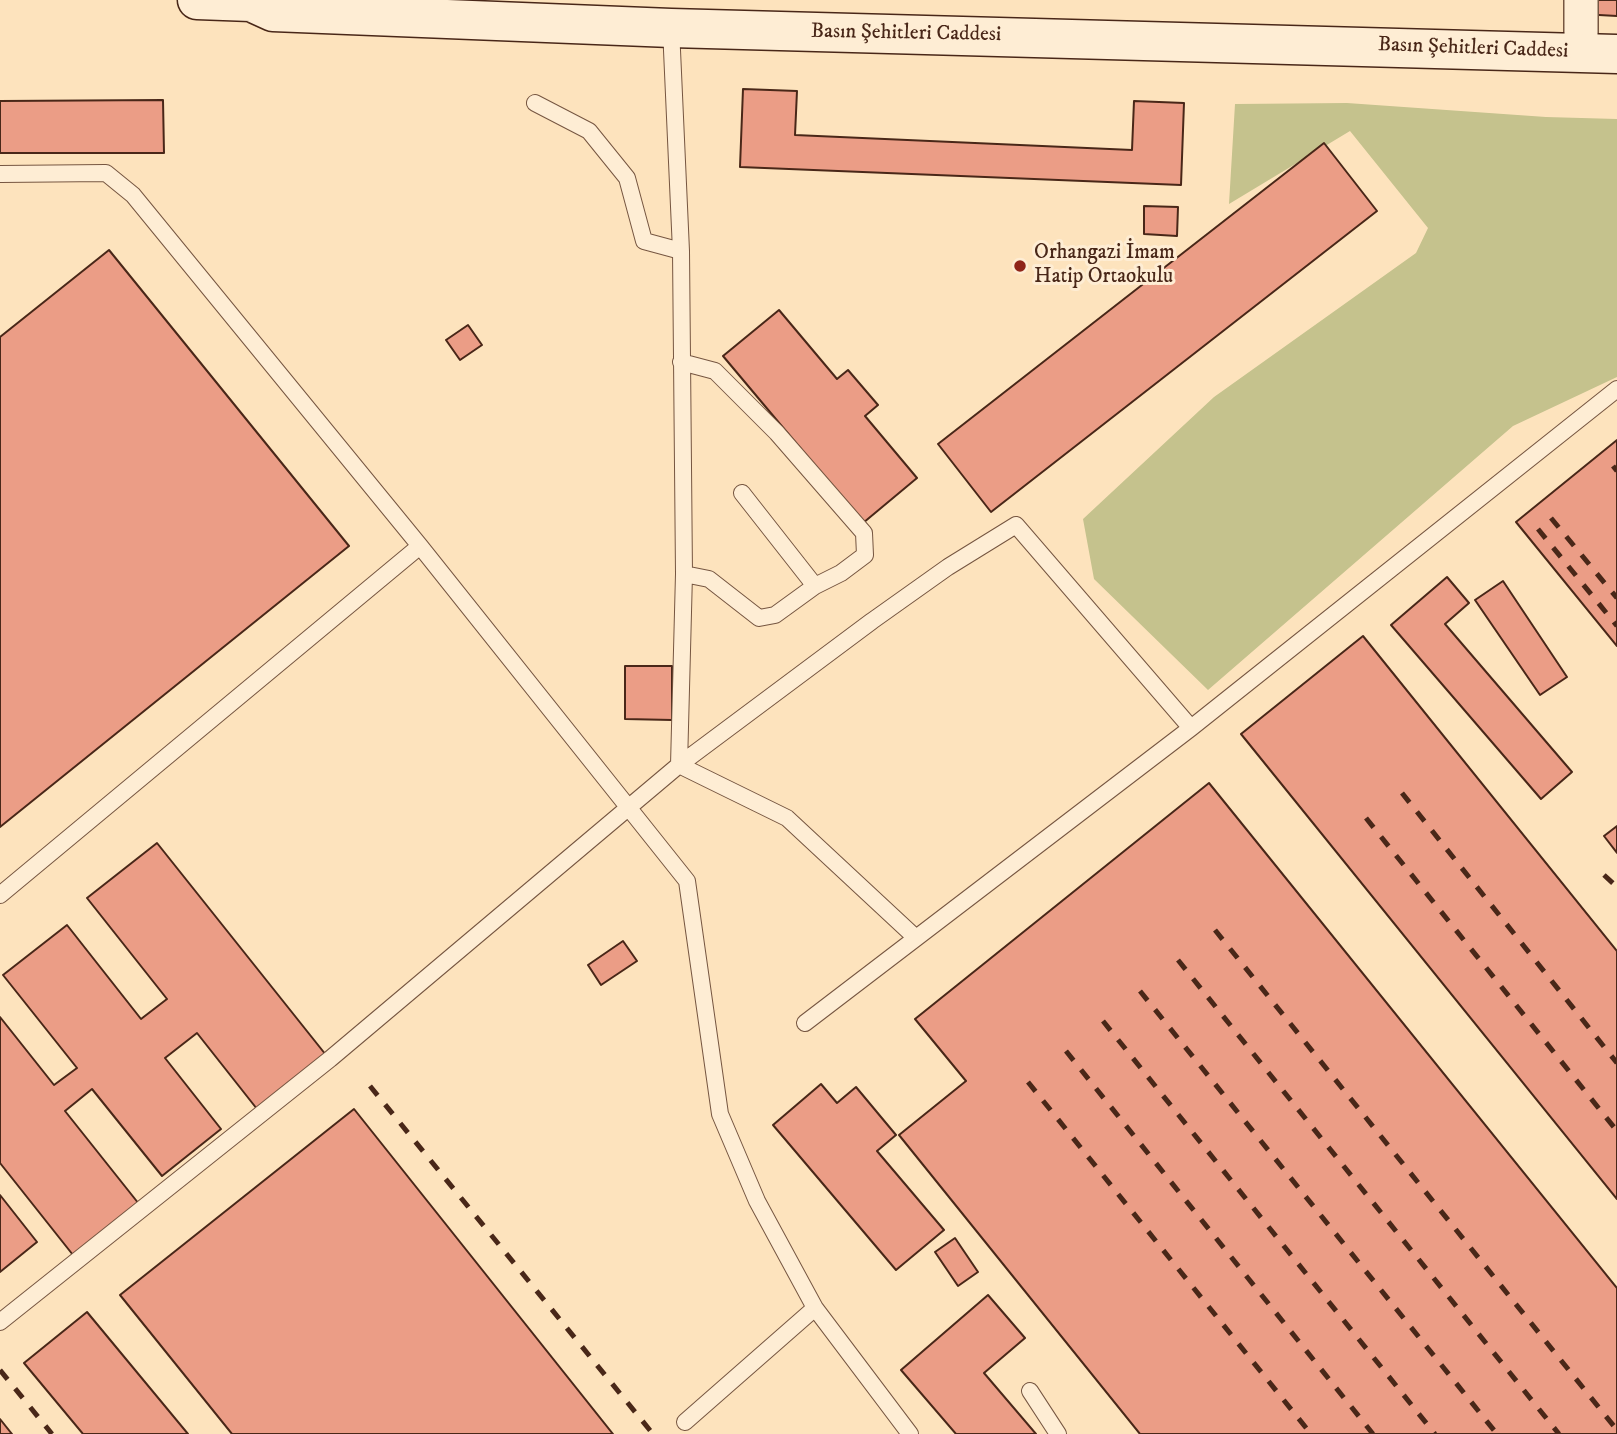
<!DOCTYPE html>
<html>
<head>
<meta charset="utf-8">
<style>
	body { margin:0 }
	canvas { display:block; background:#fde3bd }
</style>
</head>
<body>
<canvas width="1617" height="1434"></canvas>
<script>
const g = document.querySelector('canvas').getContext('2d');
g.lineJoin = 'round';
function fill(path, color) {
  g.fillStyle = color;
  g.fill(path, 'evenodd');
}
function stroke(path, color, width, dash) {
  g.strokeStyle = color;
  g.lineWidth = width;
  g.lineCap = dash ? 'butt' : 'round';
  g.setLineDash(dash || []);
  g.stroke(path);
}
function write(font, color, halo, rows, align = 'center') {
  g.font = font + ' "IM FELL DW Pica",serif';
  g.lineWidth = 6;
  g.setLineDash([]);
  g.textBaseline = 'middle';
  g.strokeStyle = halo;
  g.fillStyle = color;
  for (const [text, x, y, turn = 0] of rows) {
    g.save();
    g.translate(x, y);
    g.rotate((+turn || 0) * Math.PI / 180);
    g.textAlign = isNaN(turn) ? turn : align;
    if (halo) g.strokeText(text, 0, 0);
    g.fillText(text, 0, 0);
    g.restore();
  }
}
fill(new Path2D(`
	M 1347,103 L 1546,117 L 1617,119 L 1617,377 L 1513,426 L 1208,690 L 1094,579 L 1083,519 L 1214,397 L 1416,253 L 1428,228 L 1350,131 L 1229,204 L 1235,104 Z`), '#c5c28d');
const building = new Path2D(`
	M 1582,0 L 1617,0 L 1617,16 L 1581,14 Z
	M 743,89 L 797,91 L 795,135 L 1132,150 L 1134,101 L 1184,103 L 1181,185 L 740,167 Z
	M 163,100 L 164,153 L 0,153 L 0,101 Z
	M 1324,143 L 1377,211 L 991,512 L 938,444 Z
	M 1144,206 L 1178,207 L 1177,236 L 1144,234 Z
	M 109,250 L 349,546 L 0,827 L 0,337 Z
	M 779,310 L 837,379 L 848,370 L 878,405 L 865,416 L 917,478 L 863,523 L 723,356 Z
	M 468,325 L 482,345 L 460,360 L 446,340 Z
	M 1617,440 L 1617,646 L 1516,522 Z
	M 1447,577 L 1469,603 L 1445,624 L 1572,772 L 1541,799 L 1391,625 Z
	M 1503,581 L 1567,677 L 1540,695 L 1475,600 Z
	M 1363,636 L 1617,951 L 1617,1199 L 1241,734 Z
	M 625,666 L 672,666 L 672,720 L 625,719 Z
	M 1209,783 L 1617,1288 L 1617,1434 L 1140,1434 L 899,1135 L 966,1081 L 915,1019 Z
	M 1617,826 L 1617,853 L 1604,836 Z
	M 157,843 L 326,1055 L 257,1109 L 197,1033 L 165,1058 L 221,1129 L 162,1176 L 92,1089 L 65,1111 L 139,1204 L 73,1255 L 0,1163 L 0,1017 L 54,1085 L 77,1068 L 3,975 L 67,925 L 141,1019 L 167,999 L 87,898 Z
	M 623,941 L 637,961 L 601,985 L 588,965 Z
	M 821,1084 L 837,1103 L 856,1087 L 896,1135 L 877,1151 L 944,1230 L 896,1270 L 773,1125 Z
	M 354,1109 L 613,1434 L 232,1434 L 120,1295 Z
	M 0,1195 L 37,1242 L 0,1272 Z
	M 955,1238 L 978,1272 L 958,1286 L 935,1252 Z
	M 988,1295 L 1025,1338 L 984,1373 L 1036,1434 L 956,1434 L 901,1370 Z
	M 87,1312 L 188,1434 L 83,1434 L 24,1363 Z
	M 0,1419 L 12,1434 L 0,1434 Z`);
fill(building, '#eb9d86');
stroke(building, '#492718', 2);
const lane = new Path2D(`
	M 671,28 L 681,251 L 684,574 L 679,765 L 787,818 L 916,938
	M 535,103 L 589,131 L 627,178 L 644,241 L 681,251
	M 0,174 L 106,173 L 133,195 L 420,546 L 687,881 L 720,1114 L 757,1201 L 815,1308 L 910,1434
	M 681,362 L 715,371 L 777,433 L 864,533 L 865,555 L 841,573 L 815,586 L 775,615 L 759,618 L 709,579 L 684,574
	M 742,493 L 815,586
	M 0,895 L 420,546
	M 805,1023 L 1191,728 L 1617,389
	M 0,1322 L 330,1059 L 679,765 L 872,621 L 948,567 L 1016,525 L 1191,728
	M 1030,1391 L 1058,1434
	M 685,1422 L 815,1308`);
const street = new Path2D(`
	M 1581,52 L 1581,0`);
const secondary = new Path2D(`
	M 197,0 L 251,2 L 273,12 L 671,28 L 1617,54`);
stroke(lane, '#765641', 18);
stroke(street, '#765641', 36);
stroke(secondary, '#492718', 41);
stroke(lane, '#feedd4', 16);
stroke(street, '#feedd4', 33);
stroke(secondary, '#feedd4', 38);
stroke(new Path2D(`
	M 1613,466 L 1617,471
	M 1551,518 L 1617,598
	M 1538,529 L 1617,626
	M 1402,793 L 1617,1063
	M 1366,818 L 1617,1131
	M 1604,875 L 1617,887
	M 1215,930 L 1617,1430
	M 1178,960 L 1559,1434
	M 1140,991 L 1497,1434
	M 1103,1021 L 1435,1434
	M 1066,1051 L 1373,1434
	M 1028,1082 L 1311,1434
	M 370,1086 L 653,1434
	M 0,1370 L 52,1434`), '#492718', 5, [12, 12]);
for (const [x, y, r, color] of [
	[1020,266,7,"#8f2418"]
]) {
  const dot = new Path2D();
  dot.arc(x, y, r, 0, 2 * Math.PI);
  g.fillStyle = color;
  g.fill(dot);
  stroke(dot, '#feedd4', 2.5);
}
write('21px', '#492718', '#feedd4', [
	["Basın Şehitleri Caddesi",906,34,1],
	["Basın Şehitleri Caddesi",1473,49,2]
]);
write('21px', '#492718', '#feedd4', [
	["Orhangazi İmam",1034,254],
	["Hatip Ortaokulu",1034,278]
], 'left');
</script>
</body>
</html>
